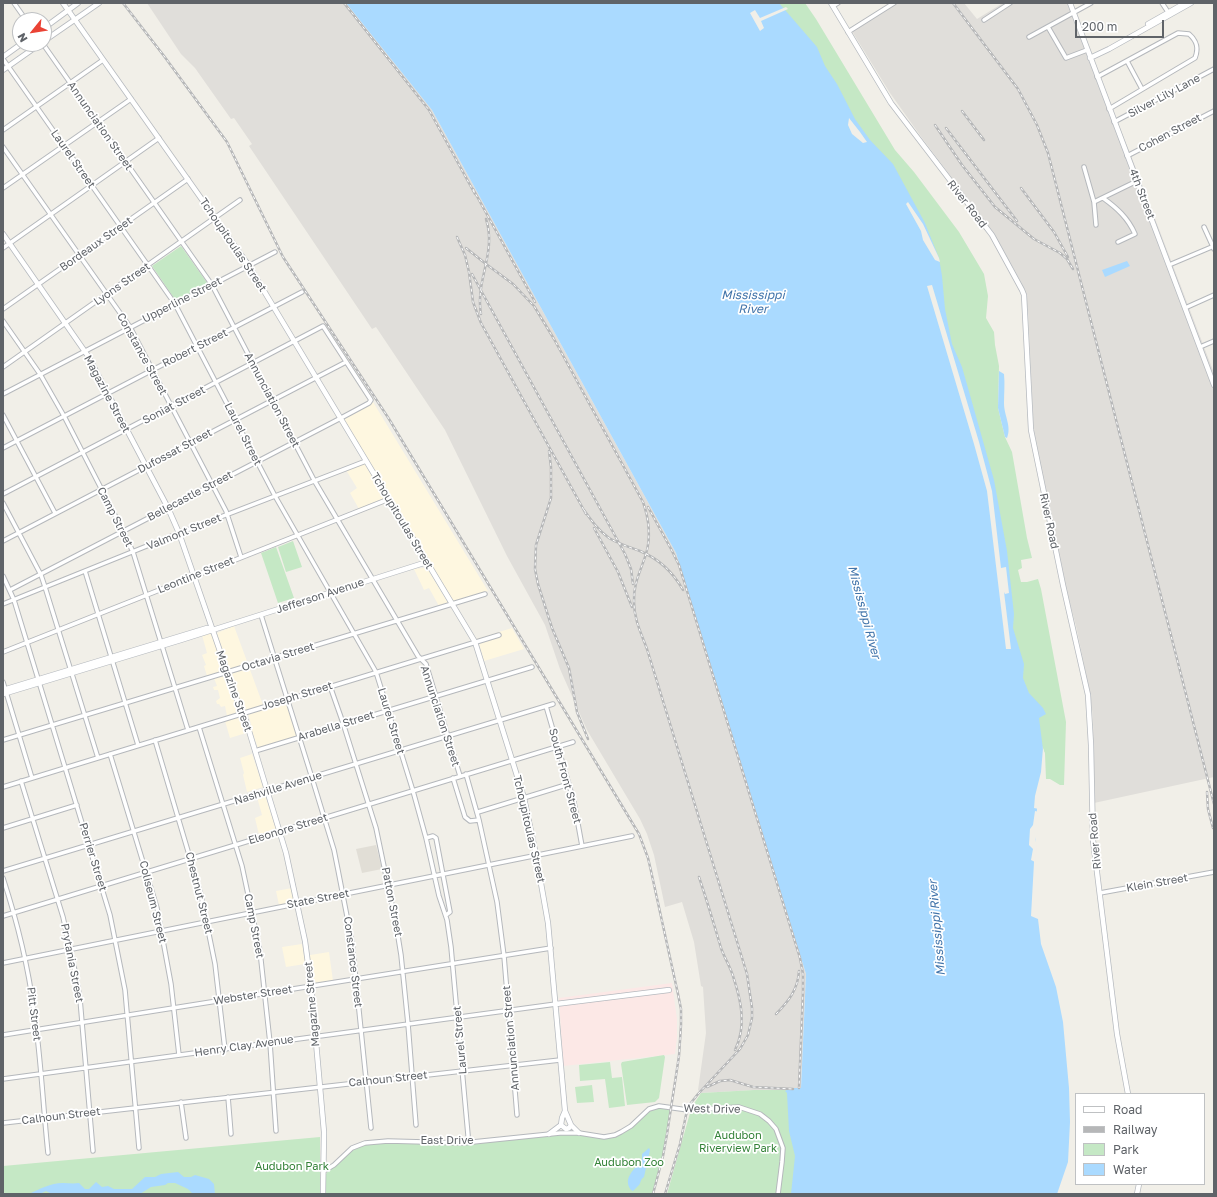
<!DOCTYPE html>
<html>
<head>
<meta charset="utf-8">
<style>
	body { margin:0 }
	#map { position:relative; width:1217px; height:1197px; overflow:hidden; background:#f1efe8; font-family:"Golos Text",sans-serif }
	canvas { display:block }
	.frame { position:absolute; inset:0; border:4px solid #5f6368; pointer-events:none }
	.legend { position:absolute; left:1075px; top:1093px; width:130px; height:92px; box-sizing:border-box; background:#fff; border:1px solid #bfc1c3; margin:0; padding:5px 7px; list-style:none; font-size:12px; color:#5f6368 }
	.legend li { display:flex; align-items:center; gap:8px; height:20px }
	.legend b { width:20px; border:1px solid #bfc1c3 }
	.north { position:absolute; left:12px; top:12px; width:40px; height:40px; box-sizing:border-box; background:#fff; border:1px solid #bfc1c3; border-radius:50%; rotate:240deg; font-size:11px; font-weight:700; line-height:16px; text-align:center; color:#5f6368 }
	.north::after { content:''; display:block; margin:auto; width:14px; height:18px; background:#ea4335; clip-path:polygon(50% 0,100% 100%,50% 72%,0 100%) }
	.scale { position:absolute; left:1075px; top:20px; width:89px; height:18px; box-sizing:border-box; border:2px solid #5f6368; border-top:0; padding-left:5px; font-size:12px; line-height:14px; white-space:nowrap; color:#5f6368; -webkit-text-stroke:3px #fff; paint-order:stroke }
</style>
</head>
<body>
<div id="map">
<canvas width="1217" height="1197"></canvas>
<div class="frame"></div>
<ul class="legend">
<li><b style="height:5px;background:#fff"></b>Road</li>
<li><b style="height:5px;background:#b6b7b8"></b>Railway</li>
<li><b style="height:11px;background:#c5e8c5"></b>Park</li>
<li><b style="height:11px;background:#aadaff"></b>Water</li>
</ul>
<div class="north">N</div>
<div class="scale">200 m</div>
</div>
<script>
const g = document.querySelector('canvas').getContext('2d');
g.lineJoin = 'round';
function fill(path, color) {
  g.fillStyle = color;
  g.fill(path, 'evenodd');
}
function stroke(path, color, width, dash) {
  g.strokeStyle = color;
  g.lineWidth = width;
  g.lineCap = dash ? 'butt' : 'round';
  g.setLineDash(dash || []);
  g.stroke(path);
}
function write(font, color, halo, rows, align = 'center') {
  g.font = font + ' "Golos Text",sans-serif';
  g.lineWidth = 3.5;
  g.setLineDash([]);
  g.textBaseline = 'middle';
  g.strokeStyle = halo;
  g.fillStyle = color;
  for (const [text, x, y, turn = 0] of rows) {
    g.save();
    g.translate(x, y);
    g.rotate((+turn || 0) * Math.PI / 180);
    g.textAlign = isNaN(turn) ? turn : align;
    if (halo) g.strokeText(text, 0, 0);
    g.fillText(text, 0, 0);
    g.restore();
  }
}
fill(new Path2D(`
	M 373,402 L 488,591 L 453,602 L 344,419 L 370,405 Z
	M 364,463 L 385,498 L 359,509 L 350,493 L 357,488 L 346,470 Z
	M 424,568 L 427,568 L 448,603 L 439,606 L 429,588 L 424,590 L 414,569 Z
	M 234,626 L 248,664 L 229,669 L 217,633 Z
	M 512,628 L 524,649 L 484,661 L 479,643 L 476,639 Z
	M 209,633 L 212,635 L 224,671 L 207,676 L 204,666 L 206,665 L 202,655 L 207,653 L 202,635 Z
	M 249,667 L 263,705 L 245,711 L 243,709 L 231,674 Z
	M 224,675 L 226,676 L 238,711 L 236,714 L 227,716 L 225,706 L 221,707 L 219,704 L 217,704 L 216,701 L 220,698 L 218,690 L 214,690 L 213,687 L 217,686 L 214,678 Z
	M 285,702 L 288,705 L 296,733 L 296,737 L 258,748 L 251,728 L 251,724 L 248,714 Z
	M 241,717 L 246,733 L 230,738 L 225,721 Z
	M 252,754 L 263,787 L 247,792 L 243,775 L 244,773 L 240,758 Z
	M 265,795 L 276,830 L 259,835 L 255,818 L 262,815 L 257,797 Z
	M 292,888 L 295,902 L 279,905 L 276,891 Z
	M 302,944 L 304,956 L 329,952 L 333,981 L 314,984 L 311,963 L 286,967 L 282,947 Z`), '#fef7e0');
fill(new Path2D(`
	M 147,3 L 346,3 L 432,110 L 676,553 L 806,974 L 801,1088 L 794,1088 L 792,1090 L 754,1090 L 701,1093 L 698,1090 L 706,1033 L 703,987 L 701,986 L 694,942 L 682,902 L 665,907 L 654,855 L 647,834 L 640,819 L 587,730 L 560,669 L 545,625 L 507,556 L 445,430 L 376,327 L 372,329 L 249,146 L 252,144 L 234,118 L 231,119 L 195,68 L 181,54 Z
	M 890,3 L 964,3 L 977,19 L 1003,3 L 1071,3 L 1089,52 L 1130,153 L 1214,373 L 1214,777 L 1094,803 L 1093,718 L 1090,693 L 1076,626 L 1062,574 L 1034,436 L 1028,312 L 1025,294 L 1021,282 L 992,231 L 922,138 L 890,93 L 850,28 Z`), '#e0deda');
fill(new Path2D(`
	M 376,845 L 382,869 L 362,873 L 356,849 Z`), '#e1ded6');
fill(new Path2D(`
	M 672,983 L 677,1019 L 677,1037 L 675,1054 L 563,1066 L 559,998 Z`), '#fce8e6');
fill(new Path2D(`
	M 771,3 L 805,3 L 816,19 L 895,150 L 914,172 L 959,232 L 984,274 L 988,296 L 986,318 L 994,332 L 995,345 L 999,366 L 998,408 L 1005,437 L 1012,452 L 1027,538 L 1032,558 L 1021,560 L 1022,568 L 1018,570 L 1021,582 L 1027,582 L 1038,579 L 1041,589 L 1066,722 L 1064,785 L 1060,785 L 1050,779 L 1046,779 L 1045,754 Z
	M 181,246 L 208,284 L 176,301 L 152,266 Z
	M 293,541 L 302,567 L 286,572 L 278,547 Z
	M 276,547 L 294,598 L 278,603 L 261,553 Z
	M 664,1055 L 665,1057 L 659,1098 L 655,1102 L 627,1105 L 621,1064 L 622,1062 C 636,1060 650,1057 664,1055 Z
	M 610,1062 L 612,1078 L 622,1077 L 625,1106 L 609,1108 L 605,1079 L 580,1081 L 579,1065 Z
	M 592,1085 L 594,1102 L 577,1103 L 575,1087 Z
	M 754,1090 L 790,1090 L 807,1194 L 667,1194 L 690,1113 L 695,1102 L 701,1093 Z
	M 659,1106 L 671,1107 L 662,1161 L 653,1194 L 326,1194 L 326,1174 L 330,1168 L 352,1148 L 375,1142 L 468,1142 L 566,1133 L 599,1136 L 621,1132 L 649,1109 Z
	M 320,1137 L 320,1194 L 3,1194 L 3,1166 Z`), '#c5e8c5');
fill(new Path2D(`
	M 346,3 L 779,3 L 817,47 L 825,66 L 837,84 L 855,119 L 870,140 L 893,164 L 925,223 L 939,258 L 942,276 L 945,309 L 952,344 L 962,367 L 968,388 L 994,480 L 1007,551 L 1014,614 L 1013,628 L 1024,664 L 1023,678 L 1029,693 L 1043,708 L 1046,714 L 1039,718 L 1045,765 L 1038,791 L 1031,916 L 1038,919 L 1041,944 L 1056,987 L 1063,1022 L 1069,1088 L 1070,1122 L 1068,1162 L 1057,1194 L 791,1194 L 795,1156 L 789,1131 L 787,1093 L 785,1091 L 787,1090 L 792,1090 L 793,1088 L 801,1088 L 806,974 L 676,553 L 432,110 Z
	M 1127,261 L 1130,266 L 1105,277 L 1102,270 Z
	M 999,371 L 1004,374 C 1005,384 1004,393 1004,403 C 1004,416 1012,426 1007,438 L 1005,437 L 998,408 Z
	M 649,1148 L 650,1150 L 644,1177 C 640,1180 641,1182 639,1185 C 637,1187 635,1189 633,1191 L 631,1190 C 622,1178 635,1169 642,1160 L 642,1154 Z
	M 178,1172 L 184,1177 L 191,1177 L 195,1175 L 209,1179 L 214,1184 L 215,1194 L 193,1194 L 188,1189 L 175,1183 L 168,1183 L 165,1185 L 151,1187 L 140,1194 L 52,1194 L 46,1191 L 40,1194 L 29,1194 C 40,1189 50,1183 63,1183 C 68,1183 73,1184 79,1183 L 85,1189 L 89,1189 L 96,1182 L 102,1187 L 108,1186 L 114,1189 L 132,1189 L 145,1177 L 155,1177 L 161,1174 Z`), '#aadaff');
fill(new Path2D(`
	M 786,7 L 788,9 L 761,21 L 764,28 L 760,31 L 750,13 L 755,10 L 760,18 Z
	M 849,118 L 860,132 L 867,142 L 863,143 L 852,134 L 848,125 Z
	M 908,202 L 923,224 L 939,258 L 940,262 L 935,260 L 923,240 L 921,231 L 906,204 Z
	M 932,285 L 979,442 L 992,491 L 1001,568 L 1006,567 L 1009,593 L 1005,594 L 1004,592 L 1011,649 L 1006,649 L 987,491 L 974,444 L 927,286 Z
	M 1043,748 L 1045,754 L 1045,771 L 1040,792 L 1039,809 L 1034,808 L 1035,796 L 1041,772 Z
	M 1035,811 L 1039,812 L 1038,831 L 1035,840 L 1037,845 L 1035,862 L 1031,860 L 1033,849 L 1029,845 L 1030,829 L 1033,825 Z`), '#f1efe8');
const street = new Path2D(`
	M 14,3 L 26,20
	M 1162,3 L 1168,12
	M 833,6 L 838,3
	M 984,20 L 1010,3
	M 1048,27 L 1066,58 L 1087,50
	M 848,32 L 894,3
	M 1029,37 L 1091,3
	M 43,44 L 212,285 L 314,480 L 418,656 L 426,664 L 460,776
	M 3,59 L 175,304 L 275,496 L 376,672 L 413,791 L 426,838 L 439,896 L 447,920 L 451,947 L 468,1135 L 468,1142
	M 1127,61 L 1142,89
	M 1097,77 L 1178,33 L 1189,34 C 1197,41 1199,48 1195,58 L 1109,109
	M 1114,122 L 1214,69
	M 3,130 L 103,60
	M 3,147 L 130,327 L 226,511 L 241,557
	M 1127,156 L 1214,111
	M 1084,167 L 1094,202 L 1096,225
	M 3,188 L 131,99
	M 1103,198 C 1117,208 1128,218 1135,234 L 1118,242
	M 1094,202 L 1137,181
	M 1204,227 L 1214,249
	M 3,248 L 159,138
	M 1169,265 L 1214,246
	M 1185,308 L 1214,295
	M 3,309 L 188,179
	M 3,321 L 40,374 L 64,416 L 123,531 L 133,552 L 188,730
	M 1200,347 L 1214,341
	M 3,367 L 240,200
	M 3,394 L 275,252
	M 3,415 L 55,513
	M 3,448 L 302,292
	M 3,494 L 323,326 L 371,400 L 369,403 L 341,418 L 10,590
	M 3,503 L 41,575 L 45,587 L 98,758
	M 3,541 L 346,362
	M 85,571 L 138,745
	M 3,576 L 14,600 L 110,915 L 125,990 L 139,1148
	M 3,604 L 179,533 L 366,461
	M 261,615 L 312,778 L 334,850 L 338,870 L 352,942 L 371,1128
	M 3,652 L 389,499
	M 3,682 L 32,778
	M 330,686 L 343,723 L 376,828 L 396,924 L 401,955 L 408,1024 L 416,1125
	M 546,706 L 574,802 L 582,846
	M 199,727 L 242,866 L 260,951 L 270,1043 L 276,1131
	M 3,740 L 485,594
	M 155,740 L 201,895 L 215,964 L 225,1050
	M 255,751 L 532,667
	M 110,754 L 157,908 L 171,984 L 179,1055
	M 466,774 L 479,820
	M 453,778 L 465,817 L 470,821 L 479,820 L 497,902 L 504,956 L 517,1115
	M 21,781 L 63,917 L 75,971 L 80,999 L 93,1151
	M 3,787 L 499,635
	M 478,812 L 569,784
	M 3,828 L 77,805
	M 426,838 L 433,836 L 436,838 L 450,912 L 446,915
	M 3,871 L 553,704
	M 3,878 C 17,921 28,965 34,1011 C 41,1058 43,1106 48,1153
	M 1100,893 L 1214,872
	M 3,916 L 573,742
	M 3,963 L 632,836
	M 3,1035 L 551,948
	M 3,1079 L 556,1004
	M 228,1097 L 231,1134
	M 215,1099 L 560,1060
	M 181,1102 L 186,1138
	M 3,1123 L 214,1099
	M 324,1171 L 334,1165 L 352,1148 L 365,1143 L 388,1141 L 463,1143 L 560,1133 L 579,1133 L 604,1137 L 615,1135 L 621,1132 L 631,1126 L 649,1109 L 659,1106 L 688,1110 L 739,1107 L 760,1114 L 769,1121 L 776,1129 L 783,1148 L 782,1162 L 778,1194`);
const secondary = new Path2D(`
	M 63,3 L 249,266 L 475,642 L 524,798 L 536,855 L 548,923 L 565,1111 L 571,1125 L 579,1133
	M 831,3 L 891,103 L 992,235 L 1022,290 L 1024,295 L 1031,430 L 1063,585 L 1088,695 L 1091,745 L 1093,840 L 1117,1034 L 1128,1094
	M 1070,3 L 1214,385
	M 1148,24 L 1185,3
	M 44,28 L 78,3
	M 44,41 L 99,3
	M 3,57 L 21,44
	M 1090,58 L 1109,49 L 1191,3
	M 3,70 L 40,44
	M 3,234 L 88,356 L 168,508 L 179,533 L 238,703 L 246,721 L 286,853 L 305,941 L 311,986 L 324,1132 L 323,1194
	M 3,690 L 207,628 L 213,630
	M 3,694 L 181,640 L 427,562
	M 556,1004 L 669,990
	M 561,1125 L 566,1129 L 569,1128 L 571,1125
	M 549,1134 L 561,1125 L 562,1118 L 565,1111
	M 1137,1194 L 1139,1184`);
stroke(street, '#b5b8bc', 5.5);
stroke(secondary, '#b6babf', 6);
stroke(street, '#fff', 3.5);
stroke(secondary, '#fff', 4.5);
const rail = new Path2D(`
	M 123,3 L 164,56 L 227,142 L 283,257 L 389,419 L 639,834 L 648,858 L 651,871 L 678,994 L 681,1009 L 681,1025 L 679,1056 L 667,1134 L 663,1156 L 653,1194
	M 344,3 L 429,110 L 475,194
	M 953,3 L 1018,89 L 1037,125 L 1048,153 L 1214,804
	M 962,111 L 984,140
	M 935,125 L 962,165 L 995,207 L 1034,239 L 1060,253 L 1067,259 L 1073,269
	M 946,128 L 1017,221
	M 1021,188 L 1054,232 L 1068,257
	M 473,189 L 535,302
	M 457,237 L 465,255 L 469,272 L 473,302 L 481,323 L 586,514
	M 466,248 L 486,264 L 513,284 L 534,306 L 554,339 L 643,502 C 649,519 651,537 646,554 C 641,570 633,584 634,602 C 634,619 641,633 647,649 L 747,974 L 752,1008 L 752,1018 L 748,1035 L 740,1049 L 698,1094 L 690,1104 L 686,1115 L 680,1144 L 665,1194
	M 472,274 L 625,554 L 631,569 L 633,584
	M 481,314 C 475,280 497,253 486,219
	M 549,451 L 551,467 L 551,498 L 536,545 L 535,569 L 538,584 L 552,628 L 569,668 L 577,712 L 588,739
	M 648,507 L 671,549 L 679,565 L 800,958 L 803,974 L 803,992 L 799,1088
	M 584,510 C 591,520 598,530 609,538 C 619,544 629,547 640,551 C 659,559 673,572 683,590
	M 594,528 L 618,572 L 632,607
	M 1207,792 L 1208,809 L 1213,828
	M 699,877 C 707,901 714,924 721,948 C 724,957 730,966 733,976 C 741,1000 747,1026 735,1050
	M 776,1014 C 789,1001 798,989 799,971
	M 707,1087 L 720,1081 L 730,1080 L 753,1087 L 793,1089`);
stroke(rail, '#b6b7b8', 2.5);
stroke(rail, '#fff', 1, [3]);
write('11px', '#5f6368', '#fff', [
	["Silver Lily Lane",1164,96,-28],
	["Annunciation Street",100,126,55],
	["Cohen Street",1170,133,-28],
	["Laurel Street",73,159,55],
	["4th Street",1142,194,69],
	["River Road",967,204,52],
	["Bordeaux Street",96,244,-35],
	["Tchoupitoulas Street",233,245,56],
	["Lyons Street",122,284,-35],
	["Upperline Street",182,300,-27],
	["Robert Street",195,348,-27],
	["Constance Street",142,354,61],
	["Magazine Street",107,394,62],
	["Annunciation Street",272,400,62],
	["Soniat Street",174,405,-28],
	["Laurel Street",243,434,63],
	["Dufossat Street",175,451,-28],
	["Bellecastle Street",190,496,-28],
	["Camp Street",115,517,63],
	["Tchoupitoulas Street",402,521,59],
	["River Road",1049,521,78],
	["Valmont Street",184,532,-22],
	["Leontine Street",196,575,-22],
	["Jefferson Avenue",320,596,-18],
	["Octavia Street",278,657,-17],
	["Magazine Street",234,691,70],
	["Joseph Street",297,696,-17],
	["Annunciation Street",440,716,72],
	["Laurel Street",391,721,73],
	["Arabella Street",336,726,-17],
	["South Front Street",565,776,75],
	["Nashville Avenue",278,788,-17],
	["Eleonore Street",288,829,-17],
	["Tchoupitoulas Street",529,829,77],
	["River Road",1095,841,-95],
	["Perrier Street",93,857,73],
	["Klein Street",1157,883,-10],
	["Chestnut Street",199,893,76],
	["State Street",318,899,-11],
	["Coliseum Street",153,902,76],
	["Patton Street",392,902,79],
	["Camp Street",254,926,79],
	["Constance Street",353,962,83],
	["Prytania Street",72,963,79],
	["Webster Street",253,995,-9],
	["Magazine Street",312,1004,-95],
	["Pitt Street",34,1014,83],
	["Annunciation Street",511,1038,-95],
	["Laurel Street",460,1040,-95],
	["Henry Clay Avenue",244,1046,-8],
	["Calhoun Street",388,1079,-6],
	["West Drive",712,1109,1],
	["Calhoun Street",61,1116,-7],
	["East Drive",447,1141]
]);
write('11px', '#348238', '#fff', [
	["Audubon",738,1136],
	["Riverview Park",738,1149],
	["Audubon Zoo",629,1163],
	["Audubon Park",292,1167]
]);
write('italic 12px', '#4174aa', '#fff', [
	["Mississippi",753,295],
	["River",753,309],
	["Mississippi River",864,612,75],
	["Mississippi River",937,928,-95]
]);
</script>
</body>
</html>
